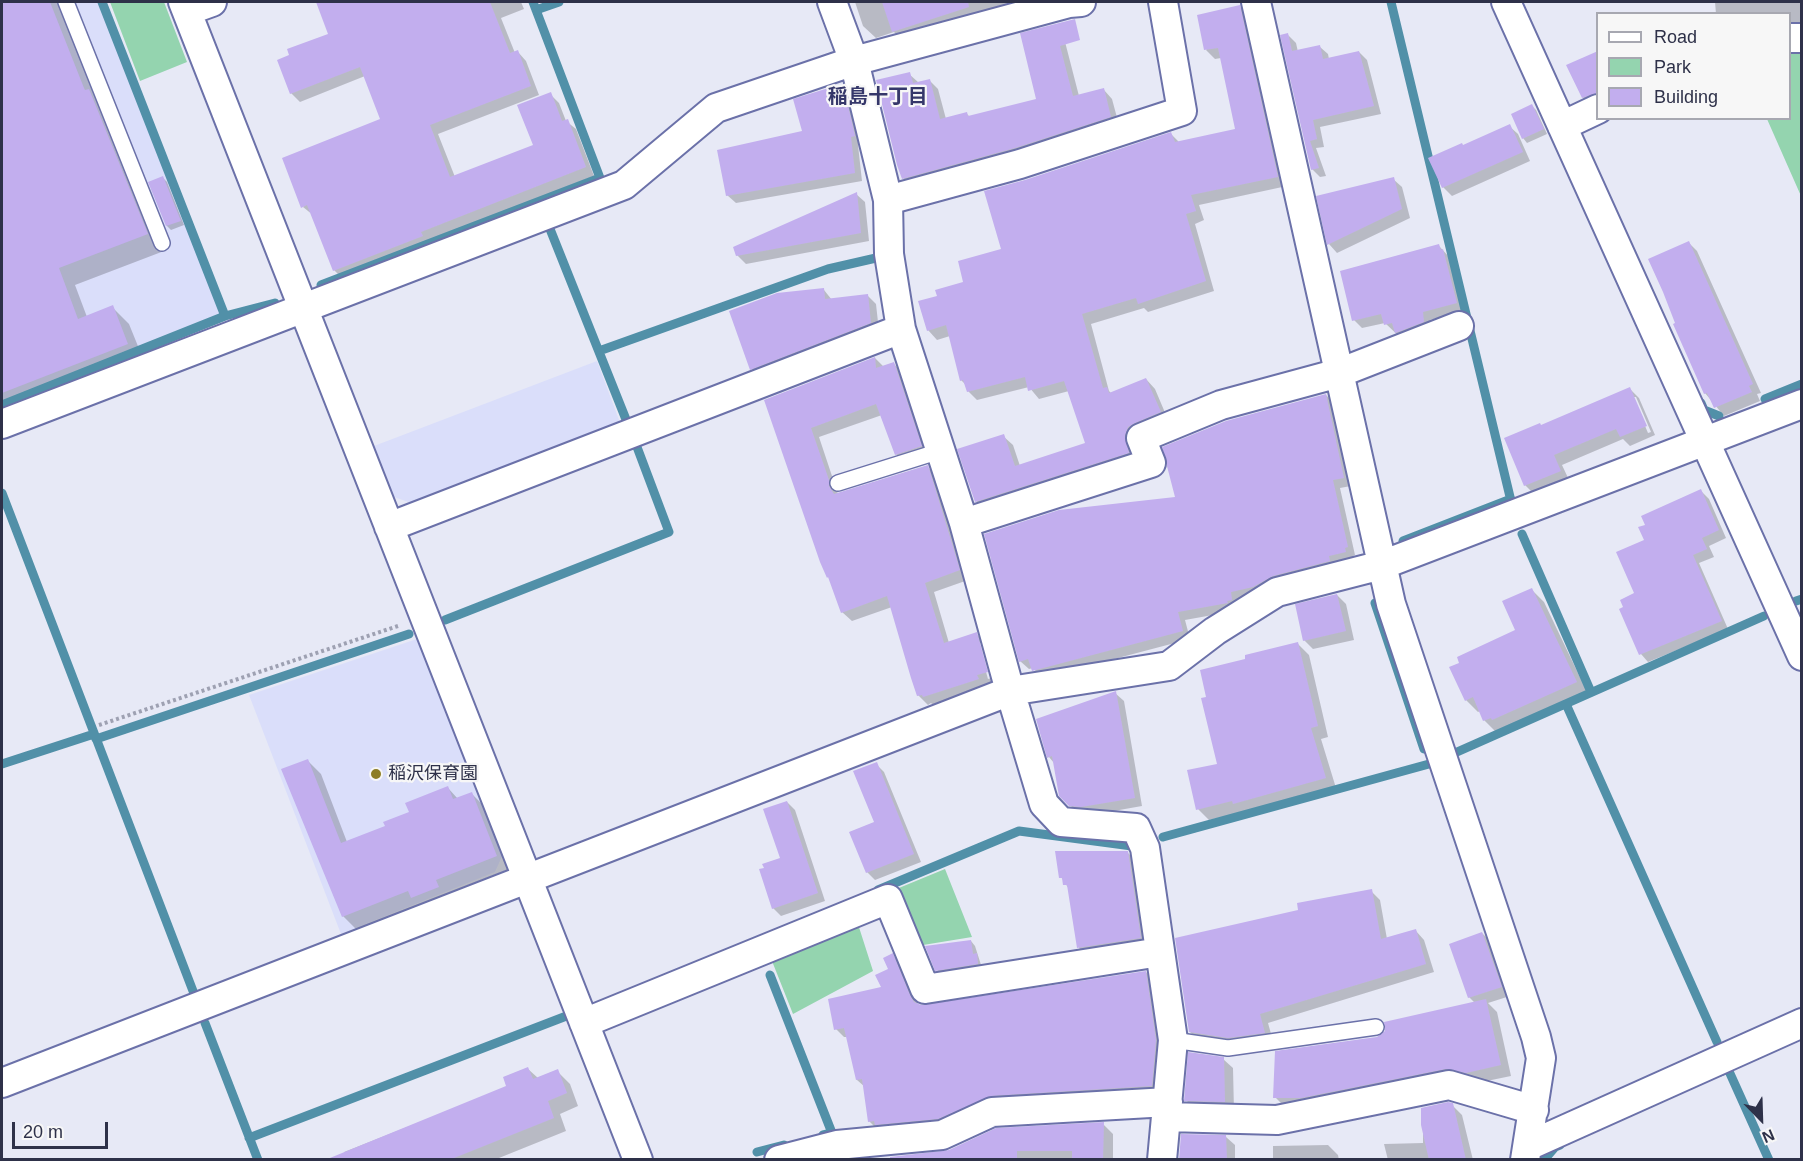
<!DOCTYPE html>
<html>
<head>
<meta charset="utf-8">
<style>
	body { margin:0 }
	#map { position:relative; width:1803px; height:1161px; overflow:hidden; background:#e7e9f6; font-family:Arial,sans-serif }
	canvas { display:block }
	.frame { position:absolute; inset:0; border:3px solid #2e3149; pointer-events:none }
	.legend { position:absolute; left:1596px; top:12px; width:195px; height:108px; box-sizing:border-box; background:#f7f7f7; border:2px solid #a7a8b1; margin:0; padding:8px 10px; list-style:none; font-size:18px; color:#2e3149 }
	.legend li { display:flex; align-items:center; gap:12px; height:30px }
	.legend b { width:30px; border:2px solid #a7a8b1 }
	.north { position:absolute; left:1731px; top:1089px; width:60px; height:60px; -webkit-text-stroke:4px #f7f7f7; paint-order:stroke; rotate:157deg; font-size:16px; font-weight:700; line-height:24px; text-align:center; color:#2e3149 }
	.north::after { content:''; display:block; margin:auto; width:21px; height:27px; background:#2e3149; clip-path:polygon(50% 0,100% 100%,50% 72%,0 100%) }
	.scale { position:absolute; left:12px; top:1122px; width:96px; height:27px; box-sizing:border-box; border:3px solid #2e3149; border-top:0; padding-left:8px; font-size:18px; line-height:21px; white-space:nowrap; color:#2e3149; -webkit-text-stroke:4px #f7f7f7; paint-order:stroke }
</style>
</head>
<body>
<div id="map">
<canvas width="1803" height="1161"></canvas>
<div class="frame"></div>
<ul class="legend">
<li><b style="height:8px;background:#fff"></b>Road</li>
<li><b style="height:16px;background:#94d4af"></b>Park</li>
<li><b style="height:16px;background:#c2aeee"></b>Building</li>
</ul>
<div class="north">N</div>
<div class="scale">20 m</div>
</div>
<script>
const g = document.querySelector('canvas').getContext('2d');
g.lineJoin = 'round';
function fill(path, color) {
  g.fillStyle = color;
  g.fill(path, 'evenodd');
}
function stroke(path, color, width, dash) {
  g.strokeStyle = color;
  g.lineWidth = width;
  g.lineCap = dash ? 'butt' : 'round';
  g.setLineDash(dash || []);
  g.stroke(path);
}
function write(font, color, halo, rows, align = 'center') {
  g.font = font + ' Arial,"Noto Sans JP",sans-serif';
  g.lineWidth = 4.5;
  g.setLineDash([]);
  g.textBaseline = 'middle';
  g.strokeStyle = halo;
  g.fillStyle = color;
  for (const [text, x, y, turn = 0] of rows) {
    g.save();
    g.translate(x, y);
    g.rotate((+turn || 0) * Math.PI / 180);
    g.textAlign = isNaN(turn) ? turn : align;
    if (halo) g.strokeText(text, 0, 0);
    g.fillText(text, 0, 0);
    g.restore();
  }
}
fill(new Path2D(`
	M 2,2 L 99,2 L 221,313 L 2,400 Z
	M 597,361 L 622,428 L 420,506 L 394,497 L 374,446 Z
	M 417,639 L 503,854 L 495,872 L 341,934 L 249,695 Z`), '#dadefa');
fill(new Path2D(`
	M 110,2 L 164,2 L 187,62 L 140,81 Z
	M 1790,48 L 1801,48 L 1801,196 L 1767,119 L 1790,118 Z
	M 945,869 L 972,937 L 917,946 L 894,890 Z
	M 857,921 L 873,971 L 793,1014 L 770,956 Z`), '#94d4af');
fill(new Path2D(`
	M 2,2 L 60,2 L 106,107 L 164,251 L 75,285 L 87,317 L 112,307 L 129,324 L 144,361 L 2,416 Z
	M 317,2 L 521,2 L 524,9 L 501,18 L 515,53 L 518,52 L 526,61 L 539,95 L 438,134 L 455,177 L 534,146 L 550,94 L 559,103 L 566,121 L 576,129 L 594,176 L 429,241 L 431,245 L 343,279 L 334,270 L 313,215 L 303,207 L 382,119 L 365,76 L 300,102 L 291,93 L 330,35 Z
	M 855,2 L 1052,2 L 906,44 L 894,32 L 876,38 L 863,26 Z
	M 1715,2 L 1802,2 L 1802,30 L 1790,33 L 1790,14 L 1716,14 Z
	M 1239,6 L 1249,16 L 1287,186 L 1199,205 L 1204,220 L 1195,224 L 1214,291 L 1148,312 L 1144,308 L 1091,324 L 1109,391 L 1112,394 L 1146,379 L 1155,389 L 1169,422 L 1138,462 L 985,511 L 976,501 L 1003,436 L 1013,445 L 1020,466 L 1087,444 L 1069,391 L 1039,399 L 1029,387 L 977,400 L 968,391 L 966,385 L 961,380 L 950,336 L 937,340 L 928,330 L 939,297 L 964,283 L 1003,250 L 1026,181 L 1171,134 L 1180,143 L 1237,130 L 1221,58 L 1215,59 L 1206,50 Z
	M 1063,34 L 1079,96 L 1104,90 L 1112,99 L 1119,125 L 912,187 L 903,178 L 909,74 L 918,82 L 930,81 L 938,89 L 946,119 L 967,114 L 970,117 L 1038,100 Z
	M 1288,35 L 1296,43 L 1298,52 L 1320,47 L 1328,54 L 1329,59 L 1359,52 L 1367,60 L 1381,114 L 1320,127 L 1324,147 L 1316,148 L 1326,176 L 1320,177 L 1312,169 Z
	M 1598,58 L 1598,97 L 1587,102 L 1583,98 Z
	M 835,88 L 838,91 L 843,90 L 851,98 L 862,144 L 858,145 L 862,181 L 736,203 L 727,195 L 804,132 Z
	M 1532,106 L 1536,110 L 1547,134 L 1527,143 L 1523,138 Z
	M 1509,126 L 1518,134 L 1530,161 L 1452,196 L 1443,187 L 1430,159 L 1463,147 Z
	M 163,178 L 167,182 L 184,225 L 171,230 L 167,226 Z
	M 1393,179 L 1402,187 L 1410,218 L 1337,253 L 1329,244 Z
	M 856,194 L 865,202 L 869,241 L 746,264 L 737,255 Z
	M 1689,243 L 1697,251 L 1761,393 L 1757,394 L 1760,401 L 1724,416 L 1705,393 L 1676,324 Z
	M 1439,246 L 1451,259 L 1464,311 L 1430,320 L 1431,330 L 1404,341 L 1385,323 L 1362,328 L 1354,320 Z
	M 824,290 L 832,300 L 868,296 L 876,304 L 879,331 L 760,377 L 752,369 Z
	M 875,358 L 884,367 L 894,364 L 903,373 L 930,456 L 905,464 L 896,454 L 882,415 L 819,437 L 838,494 L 927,467 L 937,476 L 968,580 L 934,592 L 949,643 L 976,634 L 986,643 L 996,681 L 985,684 L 987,688 L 934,706 L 931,703 L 928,705 L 918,695 L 892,607 L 852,621 L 842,612 L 766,400 ZM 978,643 L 981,643 L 991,678 L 988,679 Z
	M 1630,389 L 1639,398 L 1655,435 L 1630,446 L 1623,439 L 1562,465 L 1569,480 L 1534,494 L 1525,485 L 1542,426 ZM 1633,397 L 1636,397 L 1651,432 L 1648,433 Z
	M 1326,395 L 1334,403 L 1351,486 L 1340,488 L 1355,555 L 1353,556 L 1354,560 L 1235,611 L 1185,620 L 1190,639 L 1042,678 L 1033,668 L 1029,669 L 1020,661 L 1177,498 Z
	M 1701,491 L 1709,499 L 1726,538 L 1709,546 L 1714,557 L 1699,563 L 1728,629 L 1648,662 L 1641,654 L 1636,593 Z
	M 1531,589 L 1544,602 L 1588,694 L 1506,732 L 1504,730 L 1497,733 L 1484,720 L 1480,711 L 1478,712 L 1466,700 L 1517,631 Z
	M 1337,595 L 1346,604 L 1354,640 L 1313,649 L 1304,640 Z
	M 1298,644 L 1309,655 L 1328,737 L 1321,739 L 1336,788 L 1245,814 L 1243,812 L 1209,820 L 1198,809 L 1219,765 L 1208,698 Z
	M 1115,693 L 1124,701 L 1142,806 L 1091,815 L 1079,814 L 1060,795 L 1054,763 L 1049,757 Z
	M 308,761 L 321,774 L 347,842 L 387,827 L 448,788 L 458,799 L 472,794 L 485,807 L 509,869 L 448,893 L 451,900 L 426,910 L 420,904 L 356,929 L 343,916 Z
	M 876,764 L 884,772 L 921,862 L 875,880 L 867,872 L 876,823 Z
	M 787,802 L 795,810 L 825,901 L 781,916 L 773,908 L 782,859 Z
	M 1128,853 L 1136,861 L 1149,946 L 1087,956 L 1079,948 L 1069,889 L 1061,877 Z
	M 1371,891 L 1380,900 L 1387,939 L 1416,931 L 1424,940 L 1434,972 L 1268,1023 L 1273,1041 L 1199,1041 L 1190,1032 L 1300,911 Z
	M 1482,933 L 1491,942 L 1510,996 L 1488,1003 L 1497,1012 L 1511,1076 L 1477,1083 L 1286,1108 L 1275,1097 L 1386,1032 L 1475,1003 L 1469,997 Z
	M 971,941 L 975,946 L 982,968 L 941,974 L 937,970 Z
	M 892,955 L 901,964 L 918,1005 L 927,1007 L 1146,972 L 1154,981 L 1164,1050 L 1160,1094 L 947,1127 L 878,1130 L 869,1121 L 865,1087 L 857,1080 L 848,1037 L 844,1037 L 836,1029 L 883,988 L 890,970 Z
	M 1223,1059 L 1233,1068 L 1234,1111 L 1195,1109 L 1186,1100 Z
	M 528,1069 L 538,1078 L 557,1071 L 570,1084 L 578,1106 L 560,1114 L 566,1131 L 494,1160 L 347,1160 L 344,1152 L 508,1087 Z
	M 1452,1105 L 1462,1115 L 1473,1160 L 1388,1160 L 1384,1144 L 1423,1143 L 1423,1109 Z
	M 1103,1124 L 1113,1134 L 1113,1160 L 891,1160 L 944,1153 Z
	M 1226,1137 L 1235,1145 L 1235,1160 L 1180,1160 Z
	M 1328,1145 L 1338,1155 L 1339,1160 L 1273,1160 L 1273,1146 Z`), '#0003');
stroke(new Path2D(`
	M 102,2 L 225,316
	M 1391,2 L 1511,501
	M 536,10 L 559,2
	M 550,229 L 627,422
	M 321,285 L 600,178 L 533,2
	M 599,351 L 828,269 L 876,258
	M 1765,399 L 1802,384
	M 1701,403 L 1704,410 L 1719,416
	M 2,405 L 225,316 L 275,303
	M 2,493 L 193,991
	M 1522,534 L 1591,692
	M 1403,541 L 1511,499
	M 1796,601 L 1802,599
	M 1375,603 L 1424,749
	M 445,620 L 669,532 L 637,447
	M 1566,704 L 1717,1042
	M 96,739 L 409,634
	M 1457,752 L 1764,616
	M 2,764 L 94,734
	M 1163,837 L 1429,764
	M 878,890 L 1019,831 L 1132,846
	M 770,975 L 832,1133 L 823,1135
	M 205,1023 L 258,1160
	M 1720,1072 L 1728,1069 L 1769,1160
	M 249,1138 L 569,1015
	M 757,1152 L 784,1145
	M 1544,1160 L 1555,1147 L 1560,1145`), '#5190a8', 9);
fill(new Path2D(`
	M 2,2 L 50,2 L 84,88 L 85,90 L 89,89 L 148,234 L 59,268 L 78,319 L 113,305 L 128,344 L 2,393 Z
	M 316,2 L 490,2 L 510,53 L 518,50 L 531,86 L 430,125 L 450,177 L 533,145 L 517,105 L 551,92 L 562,121 L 568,119 L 586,167 L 421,232 L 423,236 L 333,271 L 307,205 L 301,208 L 282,158 L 380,119 L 360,67 L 290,94 L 277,60 L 289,55 L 287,49 L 328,34 Z
	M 882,2 L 968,2 L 969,7 L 892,32 Z
	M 1240,5 L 1278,177 L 1191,195 L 1196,211 L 1186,214 L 1206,281 L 1138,304 L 1136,298 L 1082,314 L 1103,388 L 1107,387 L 1109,393 L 1146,378 L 1161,412 L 1135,423 L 1128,427 L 1125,436 L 1129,453 L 975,502 L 957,449 L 1004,434 L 1015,466 L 1085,443 L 1064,381 L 1028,391 L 1025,377 L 967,392 L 963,380 L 960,381 L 946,325 L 927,331 L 918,301 L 937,296 L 935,290 L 963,282 L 958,261 L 1001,249 L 984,191 L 1025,180 L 1171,132 L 1175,142 L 1235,129 L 1218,48 L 1204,50 L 1197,15 Z
	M 1075,19 L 1080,40 L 1060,46 L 1073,96 L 1104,88 L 1111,117 L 1015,148 L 902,179 L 897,165 L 876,80 L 910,72 L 913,83 L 930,79 L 940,119 L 967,112 L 968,116 L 1036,99 L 1020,33 Z
	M 1288,33 L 1292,51 L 1320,45 L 1323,59 L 1359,51 L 1374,106 L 1313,120 L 1317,139 L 1310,141 L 1319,168 L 1311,170 L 1280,35 Z
	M 1598,51 L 1598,93 L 1582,98 L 1566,65 Z
	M 835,86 L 836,90 L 844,88 L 855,136 L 851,137 L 855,173 L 726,196 L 717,150 L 802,131 L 793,99 Z
	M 1532,104 L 1544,129 L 1522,139 L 1511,114 Z
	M 1510,124 L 1523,152 L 1442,188 L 1428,158 L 1462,143 L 1463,145 Z
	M 163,176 L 181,221 L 166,226 L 148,182 Z
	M 1394,177 L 1402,209 L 1327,245 L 1316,196 Z
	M 857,192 L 861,233 L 736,256 L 733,247 Z
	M 1689,241 L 1753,384 L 1749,386 L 1752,392 L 1714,408 L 1707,393 L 1704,394 L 1673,324 L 1675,323 L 1663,292 L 1648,259 Z
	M 1439,244 L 1441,250 L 1443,249 L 1457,303 L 1423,312 L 1424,322 L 1395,333 L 1392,323 L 1384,325 L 1381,314 L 1352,321 L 1340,271 Z
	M 824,288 L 825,299 L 868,294 L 871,323 L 750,370 L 729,311 L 777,293 Z
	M 875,357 L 876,368 L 894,362 L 922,446 L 895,455 L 876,404 L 811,428 L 829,480 L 829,486 L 834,494 L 928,465 L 960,570 L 925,583 L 944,643 L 977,632 L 988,672 L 977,675 L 979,679 L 923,697 L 922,695 L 917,696 L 911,678 L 887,596 L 841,613 L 828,577 L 827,578 L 820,562 L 764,400 Z
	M 1630,387 L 1647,426 L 1620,437 L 1616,429 L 1554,455 L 1561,471 L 1524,486 L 1504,438 L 1540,423 L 1541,425 Z
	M 1326,394 L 1344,478 L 1333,480 L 1348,547 L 1345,548 L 1346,552 L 1329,556 L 1330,561 L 1273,576 L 1253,587 L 1231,592 L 1232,600 L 1227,601 L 1228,603 L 1178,612 L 1183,631 L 1032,671 L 1028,659 L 1019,662 L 984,534 L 1059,510 L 1175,497 L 1162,447 L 1226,421 Z
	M 1701,489 L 1719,530 L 1702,538 L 1707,549 L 1693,555 L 1722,621 L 1639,655 L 1619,609 L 1623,607 L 1620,600 L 1634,593 L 1616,552 L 1644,540 L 1638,527 L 1645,525 L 1641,516 Z
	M 1532,588 L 1577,682 L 1492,720 L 1491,718 L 1483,721 L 1473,697 L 1465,701 L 1449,667 L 1459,663 L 1457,657 L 1515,630 L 1502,601 Z
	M 1337,594 L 1346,631 L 1303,641 L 1295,604 Z
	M 1298,642 L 1318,726 L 1311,728 L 1326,778 L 1233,804 L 1232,801 L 1196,810 L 1187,770 L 1217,764 L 1201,698 L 1206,697 L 1200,670 L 1245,659 L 1245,655 Z
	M 1116,691 L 1135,798 L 1081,807 L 1069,806 L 1059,796 L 1052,756 L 1047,758 L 1036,719 Z
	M 308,759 L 341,843 L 385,826 L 383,822 L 409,812 L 405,803 L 448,786 L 453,799 L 472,792 L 497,856 L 436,880 L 439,887 L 411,898 L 408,891 L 342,917 L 281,769 Z
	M 877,762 L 914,854 L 866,873 L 849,832 L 874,822 L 853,771 Z
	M 787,801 L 818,893 L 772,909 L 759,869 L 764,868 L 762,864 L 780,858 L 763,809 Z
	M 1055,851 L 1128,851 L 1141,938 L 1077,948 L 1067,885 L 1063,885 L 1062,878 L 1059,878 Z
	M 1372,889 L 1381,939 L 1416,929 L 1426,964 L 1260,1014 L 1265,1033 L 1228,1038 L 1189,1032 L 1175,938 L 1298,910 L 1297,903 Z
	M 1482,932 L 1502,987 L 1468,998 L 1449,944 Z
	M 971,940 L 973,954 L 977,953 L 978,964 L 935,971 L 925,946 Z
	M 893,953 L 910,995 L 914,1002 L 921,1005 L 1146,971 L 1156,1040 L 1152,1086 L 991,1096 L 938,1119 L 875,1125 L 874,1121 L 868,1122 L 862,1079 L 856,1080 L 844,1028 L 834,1030 L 828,999 L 881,987 L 875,975 L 888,969 L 883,958 Z
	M 1486,999 L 1501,1065 L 1466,1073 L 1446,1069 L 1301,1098 L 1273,1098 L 1275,1051 L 1377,1037 L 1385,1031 L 1384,1022 Z
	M 1188,1052 L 1224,1057 L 1225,1102 L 1184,1101 Z
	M 528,1067 L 533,1079 L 558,1069 L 567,1093 L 548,1101 L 554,1118 L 449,1160 L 325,1160 L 506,1086 L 503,1077 Z
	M 1448,1102 L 1453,1103 L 1466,1160 L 1429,1160 L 1421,1125 L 1421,1108 Z
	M 1104,1122 L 1103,1160 L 1072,1160 L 1072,1151 L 1017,1151 L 1017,1160 L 890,1160 L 890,1157 L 949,1150 L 996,1128 Z
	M 1181,1134 L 1226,1135 L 1227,1160 L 1179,1160 Z`), '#c2aeee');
const service = new Path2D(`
	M 66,2 L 162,243
	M 838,483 L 940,451
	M 1173,1040 L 1228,1048 L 1376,1027`);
const minor = new Path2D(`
	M 183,2 L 638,1160
	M 832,2 L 854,61 L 888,200 L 889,254 L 901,329 L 964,523 L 1010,691 L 1044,804 L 1061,822 L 1136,828 L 1145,848 L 1173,1040 L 1162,1160
	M 1256,2 L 1391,604 L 1536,1037 L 1541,1058 L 1525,1160
	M 1506,2 L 1802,656
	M 187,11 L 212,2
	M 1790,38 L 1802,38
	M 1562,126 L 1598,109
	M 888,200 L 1020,164 L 1182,111 L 1163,2
	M 2,424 L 624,185 L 716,108 L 854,61 L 1069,3 L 1081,2
	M 964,523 L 1151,463 L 1141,438 L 1221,405 L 1339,373 L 1459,326
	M 389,527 L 901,329
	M 584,1023 L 888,899 L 925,989 L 1160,952
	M 2,1083 L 1010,691 L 1169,666 L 1215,631 L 1277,592 L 1382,565 L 1802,404
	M 1167,1117 L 1277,1120 L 1449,1085 L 1534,1110
	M 1528,1146 L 1802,1023
	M 779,1160 L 837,1145 L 942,1135 L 992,1112 L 1168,1102`);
stroke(service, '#6b71a9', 18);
stroke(minor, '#6b71a9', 32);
stroke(new Path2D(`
	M 99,725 L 398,626`), '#9ea1b2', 4, [3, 3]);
stroke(service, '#fff', 15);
stroke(minor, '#fff', 28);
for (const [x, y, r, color] of [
	[376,774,6,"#8d7d23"]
]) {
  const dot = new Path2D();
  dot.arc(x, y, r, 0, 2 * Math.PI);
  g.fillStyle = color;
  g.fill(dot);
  stroke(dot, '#f7f7f7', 2);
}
write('18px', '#2e3149', '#f7f7f7', [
	["稲沢保育園",388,774]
], 'left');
write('bold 20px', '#35376a', '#f7f7f7', [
	["稲島十丁目",878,97]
]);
</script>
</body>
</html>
